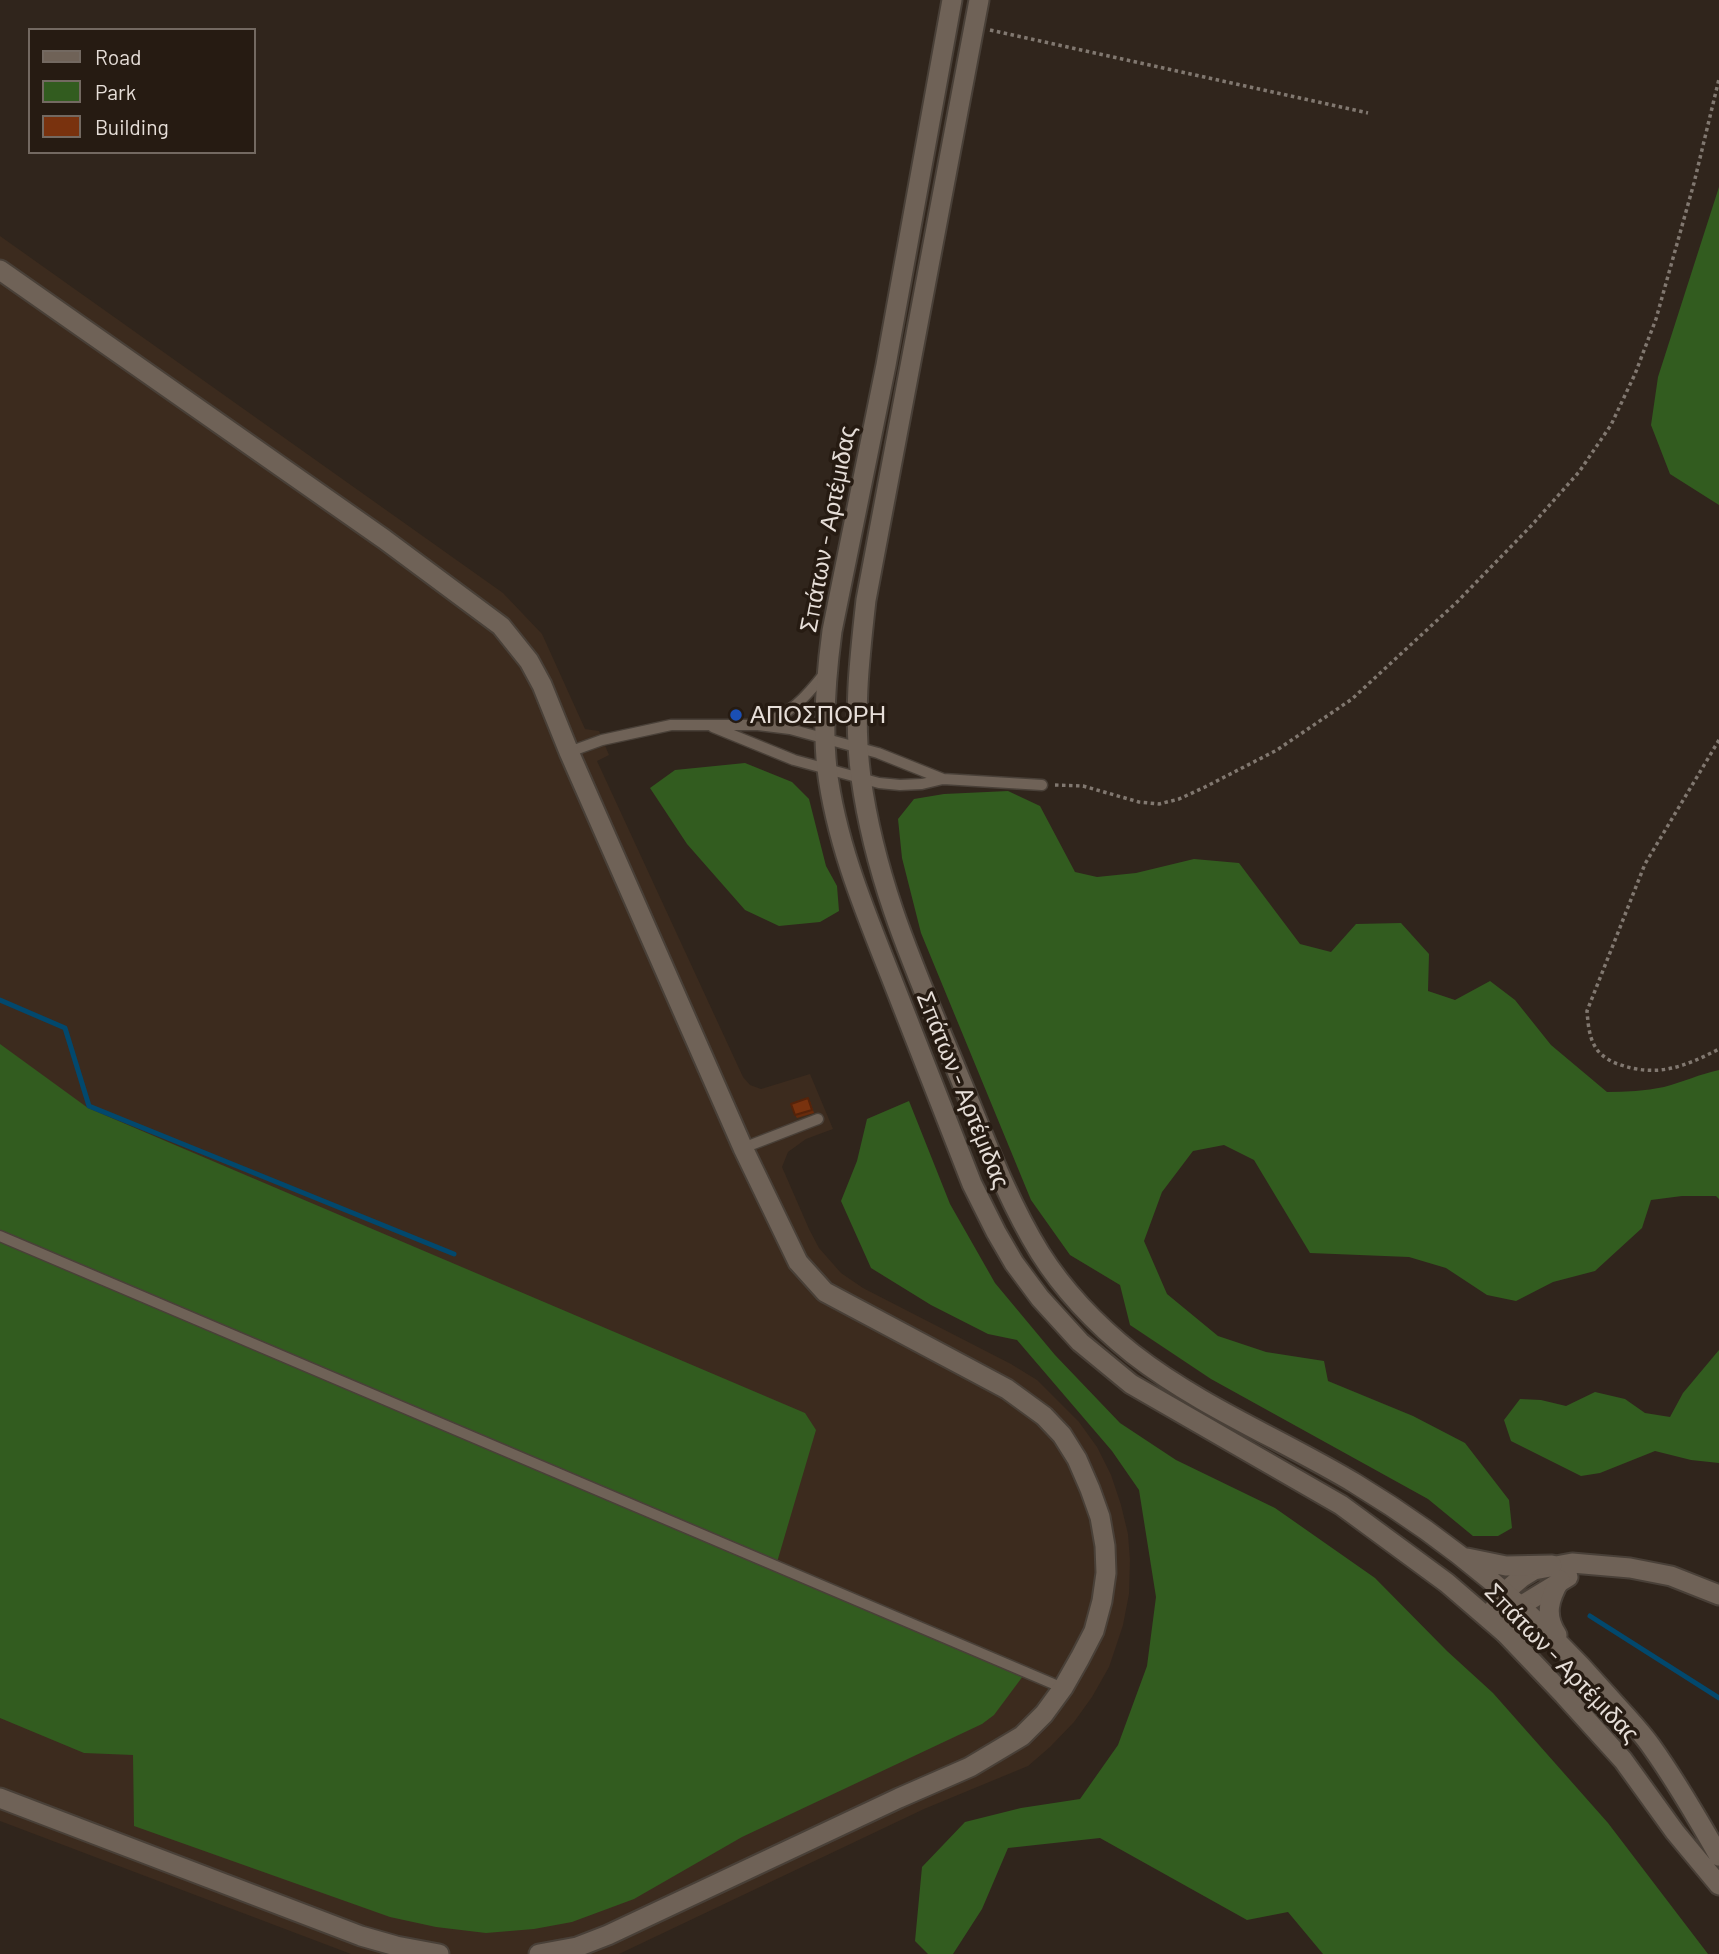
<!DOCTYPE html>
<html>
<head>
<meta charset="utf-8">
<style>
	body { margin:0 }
	#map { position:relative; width:1719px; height:1954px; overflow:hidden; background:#30251c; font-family:Barlow,sans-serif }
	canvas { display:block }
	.legend { position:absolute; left:28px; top:28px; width:228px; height:126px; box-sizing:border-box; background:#261b12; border:2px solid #736961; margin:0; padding:9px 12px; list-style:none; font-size:21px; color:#e6ded8 }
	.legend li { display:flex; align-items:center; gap:14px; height:35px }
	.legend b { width:35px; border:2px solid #736961 }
</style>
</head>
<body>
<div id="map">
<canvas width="1719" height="1954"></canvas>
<ul class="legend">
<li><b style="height:9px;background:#6f6257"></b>Road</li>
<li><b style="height:19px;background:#325c1f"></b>Park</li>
<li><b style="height:19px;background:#79320e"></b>Building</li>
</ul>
</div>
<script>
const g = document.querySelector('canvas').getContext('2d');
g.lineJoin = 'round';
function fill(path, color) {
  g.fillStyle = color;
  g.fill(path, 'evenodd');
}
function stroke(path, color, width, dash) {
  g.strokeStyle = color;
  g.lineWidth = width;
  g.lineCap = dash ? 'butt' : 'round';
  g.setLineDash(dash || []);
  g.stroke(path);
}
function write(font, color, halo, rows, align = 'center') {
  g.font = font + ' Barlow,sans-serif';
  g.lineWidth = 7;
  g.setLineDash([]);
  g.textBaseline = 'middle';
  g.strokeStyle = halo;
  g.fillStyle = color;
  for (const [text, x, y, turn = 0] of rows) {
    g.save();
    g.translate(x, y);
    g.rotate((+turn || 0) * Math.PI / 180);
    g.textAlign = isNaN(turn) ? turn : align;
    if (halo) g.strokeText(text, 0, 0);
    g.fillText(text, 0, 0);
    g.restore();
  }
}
fill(new Path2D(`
	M 0,236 L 503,593 L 542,634 L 585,729 L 599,731 L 609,755 L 597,761 L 743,1077 L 750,1085 L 761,1089 L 810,1074 L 833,1129 L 806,1139 L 788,1152 L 782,1167 L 809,1229 L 819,1248 L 841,1273 L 863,1288 L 1011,1364 L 1037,1380 L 1079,1422 L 1097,1447 L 1111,1475 L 1121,1505 L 1128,1534 L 1130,1560 L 1129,1594 L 1123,1625 L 1109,1667 L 1092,1697 L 1074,1722 L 1050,1747 L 1028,1766 L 924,1809 L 619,1954 L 351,1954 L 0,1821 Z`), '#3c2b1e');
fill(new Path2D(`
	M 1719,187 L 1719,505 L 1670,474 L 1651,425 L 1658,377 Z
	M 745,763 L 792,782 L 809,799 L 826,866 L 837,886 L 839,911 L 820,922 L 779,926 L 745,910 L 687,844 L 650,788 L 675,770 Z
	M 1008,791 L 1040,806 L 1075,872 L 1097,877 L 1136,873 L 1194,859 L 1239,863 L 1300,944 L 1331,952 L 1356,924 L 1401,923 L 1429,954 L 1428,991 L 1455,1000 L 1490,981 L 1515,1000 L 1551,1045 L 1607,1092 C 1626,1092 1645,1091 1664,1087 C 1683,1082 1700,1074 1719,1070 L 1719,1199 L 1716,1196 L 1682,1196 L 1651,1200 L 1642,1228 L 1595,1271 L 1553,1282 L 1516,1301 L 1487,1295 L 1446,1268 L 1409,1257 L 1310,1253 L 1254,1160 L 1224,1145 L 1193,1151 L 1162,1192 L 1144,1241 L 1167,1294 L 1218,1336 L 1266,1352 L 1324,1361 L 1328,1381 L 1413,1416 L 1465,1443 L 1509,1500 L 1512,1528 L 1498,1536 L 1473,1536 L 1428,1499 L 1211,1379 L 1130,1325 L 1120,1285 L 1070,1255 L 1031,1200 L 921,933 L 902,858 L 898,819 L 914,799 L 944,794 Z
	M 0,1044 L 88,1108 L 805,1413 L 816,1430 L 775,1569 L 1023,1676 L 994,1715 L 982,1724 L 742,1837 L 634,1899 L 572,1922 L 534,1929 L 486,1933 L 436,1927 L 390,1917 L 134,1826 L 133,1755 L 84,1753 L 0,1718 Z
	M 909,1101 L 950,1204 L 995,1283 L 1055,1355 L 1120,1423 L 1176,1460 L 1275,1508 L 1375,1578 L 1447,1651 L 1493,1693 L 1608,1823 L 1708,1954 L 1323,1954 L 1288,1912 L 1247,1920 L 1100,1838 L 1008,1848 L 982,1909 L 953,1954 L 928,1954 L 915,1941 L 922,1867 L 965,1822 L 1021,1808 L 1080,1799 L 1118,1745 L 1147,1666 L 1156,1597 L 1139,1490 L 1112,1451 L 1017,1340 L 988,1334 L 931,1305 L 871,1268 L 841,1201 L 857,1161 L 867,1119 Z
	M 1719,1350 L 1719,1463 L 1691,1460 L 1655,1451 L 1600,1473 L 1581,1476 L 1511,1441 L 1504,1420 L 1520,1399 L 1541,1400 L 1566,1406 L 1595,1392 L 1625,1399 L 1645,1413 L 1670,1417 L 1683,1393 Z`), '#325c1f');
stroke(new Path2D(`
	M 0,1000 L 65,1028 L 89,1106 L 454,1254
	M 1590,1616 L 1719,1698`), '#02486d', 5);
const service = new Path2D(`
	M 761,724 C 790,715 806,697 824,674
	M 713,727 L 794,760 L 879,783 L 900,785 L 922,784 L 943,779 L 1042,785
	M 569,752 L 602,740 L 671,725 L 758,725 L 790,729 L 878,753 L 943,779
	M 743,1148 L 818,1119
	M 0,1236 L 1063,1688`);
const minor = new Path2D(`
	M 0,270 L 384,539 L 501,626 L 529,661 L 542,685 L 569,752 L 743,1148 L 798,1262 L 825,1292 L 1007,1389 L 1044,1416 L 1062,1435 L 1077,1459 L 1090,1489 L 1100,1517 L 1105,1546 L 1106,1573 L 1102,1601 L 1094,1631 L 1080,1658 L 1063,1688 L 1044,1714 L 1022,1736 L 970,1767 L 899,1798 L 608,1935 L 577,1947 L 539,1954
	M 1488,1618 L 1505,1592 L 1521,1578 L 1534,1570 L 1572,1563 L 1630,1568 L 1671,1576 L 1719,1595
	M 1505,1633 L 1522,1605 L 1568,1577
	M 0,1798 L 361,1936 L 396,1946 L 439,1954`);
const secondary = new Path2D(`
	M 952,0 L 886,365 L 832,631 C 826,676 822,724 827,769 C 836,842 864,909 891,977 C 918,1046 945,1115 972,1184 L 996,1232 L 1014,1263 L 1040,1298 L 1080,1342 L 1131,1384 L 1341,1505 L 1447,1583 L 1505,1633 L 1564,1695 L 1623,1760 L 1675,1832 L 1719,1885
	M 979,0 L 866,600 C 859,662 853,716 861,778 C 876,887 918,976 959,1076 C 984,1136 1006,1198 1040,1253 C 1064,1291 1098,1326 1133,1354 C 1201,1407 1283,1440 1356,1484 C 1452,1542 1536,1613 1609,1697 C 1623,1713 1639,1729 1651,1746 C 1676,1781 1698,1819 1719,1856
	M 1467,1558 L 1506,1566 L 1552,1565
	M 1557,1635 C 1544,1615 1549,1599 1560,1580`);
stroke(service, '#494038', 13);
stroke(minor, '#494038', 23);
stroke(secondary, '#494038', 23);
stroke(new Path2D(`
	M 990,30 L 1368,113
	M 1719,740 L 1645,864 L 1587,1011 C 1588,1023 1589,1038 1596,1048 C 1600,1055 1611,1062 1618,1064 C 1657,1078 1684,1067 1719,1049
	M 1055,785 L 1083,786 L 1139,802 L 1159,804 L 1179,799 L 1205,787 L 1277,750 L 1352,699 L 1457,602 L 1531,526 L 1579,472 L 1611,425 L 1635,374 L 1656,319 L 1694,183 L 1719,79`), '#817870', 3.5, [3.5, 3.5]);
stroke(service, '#6f6257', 10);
stroke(minor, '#6f6257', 19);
stroke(secondary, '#6f6257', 19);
fill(new Path2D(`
	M 810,1101 L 814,1113 L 797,1118 L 795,1115 Z`), '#682b0c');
const building = new Path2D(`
	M 808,1098 L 812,1110 L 795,1115 L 791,1104 Z`);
fill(building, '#79320e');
stroke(building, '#55230a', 2);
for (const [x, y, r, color] of [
	[736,715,7,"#1a4fb4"]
]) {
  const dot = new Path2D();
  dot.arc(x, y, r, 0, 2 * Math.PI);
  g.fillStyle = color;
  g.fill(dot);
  stroke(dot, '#261b12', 2.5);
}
write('24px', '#e6ded8', '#261b12', [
	["Σπάτων - Αρτέμιδας",828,529,-79],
	["Σπάτων - Αρτέμιδας",963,1090,68],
	["Σπάτων - Αρτέμιδας",1562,1663,46]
]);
write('24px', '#e6ded8', '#261b12', [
	["ΑΠΟΣΠΟΡΗ",750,715]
], 'left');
</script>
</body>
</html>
